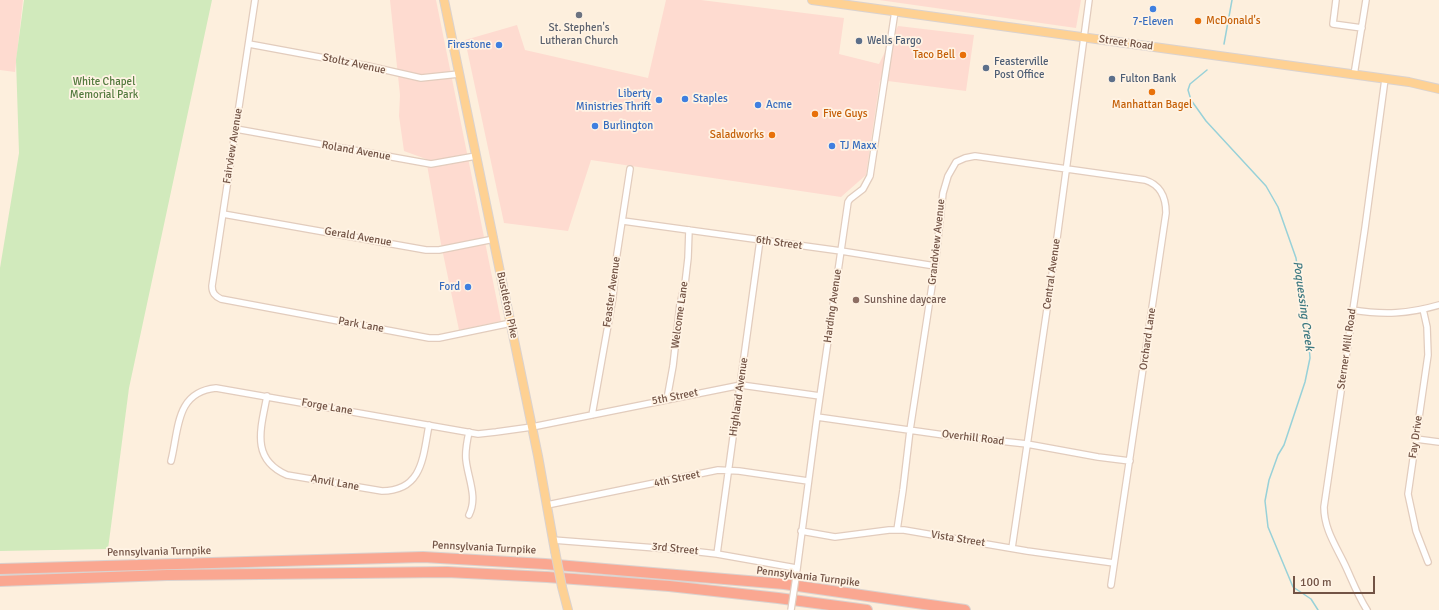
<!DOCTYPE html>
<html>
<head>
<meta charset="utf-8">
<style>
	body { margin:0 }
	#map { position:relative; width:1439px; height:610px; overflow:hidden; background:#fdefdd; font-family:Signika,sans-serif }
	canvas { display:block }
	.scale { position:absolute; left:1293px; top:576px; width:82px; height:18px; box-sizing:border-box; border:2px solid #725345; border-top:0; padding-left:5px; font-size:12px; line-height:14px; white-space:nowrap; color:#725345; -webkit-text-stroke:3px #fff3e4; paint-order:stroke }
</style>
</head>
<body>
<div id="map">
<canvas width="1439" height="610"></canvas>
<div class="scale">100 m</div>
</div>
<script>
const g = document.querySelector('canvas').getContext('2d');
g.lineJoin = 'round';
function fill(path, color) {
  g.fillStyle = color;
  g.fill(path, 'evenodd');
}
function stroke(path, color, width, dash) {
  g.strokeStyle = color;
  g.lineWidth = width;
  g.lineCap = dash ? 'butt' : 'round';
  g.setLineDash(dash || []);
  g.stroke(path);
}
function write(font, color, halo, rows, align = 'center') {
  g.font = font + ' Signika,sans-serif';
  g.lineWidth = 3.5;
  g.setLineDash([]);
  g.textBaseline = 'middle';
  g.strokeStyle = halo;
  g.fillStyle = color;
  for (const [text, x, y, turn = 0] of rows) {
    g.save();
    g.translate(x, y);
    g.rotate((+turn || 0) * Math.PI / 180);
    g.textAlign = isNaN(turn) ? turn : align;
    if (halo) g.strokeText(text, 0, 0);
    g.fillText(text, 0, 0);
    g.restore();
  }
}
fill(new Path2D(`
	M 0,0 L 23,0 L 15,72 L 0,70 Z
	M 390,0 L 436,0 L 501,321 L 459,330 L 441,244 L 426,159 L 404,151 L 399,116 L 400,95 Z
	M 666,0 L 701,0 L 844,18 L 839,54 L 879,64 L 898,26 L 974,35 L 966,91 L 880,80 L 866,175 L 841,197 L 591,160 L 568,231 L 504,223 L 465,40 L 517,25 L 525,50 L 648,78 Z
	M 879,0 L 1081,0 L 1076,28 Z`), '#fedbd0');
fill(new Path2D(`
	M 24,0 L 212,0 L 129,388 L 108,549 L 0,551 L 0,268 L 19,153 L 16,60 Z`), '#d1eabc');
stroke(new Path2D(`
	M 1224,44 L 1232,0
	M 1207,70 L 1190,84 L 1188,90 L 1191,100 L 1206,121 L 1266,186 L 1278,207 L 1296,258 L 1302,301 L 1307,321 L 1310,358 L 1305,382 L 1284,445 L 1278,455 L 1269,480 L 1265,501 L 1268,527 L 1293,587 L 1311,599 L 1318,610`), '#98d1d8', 1.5);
const minor = new Path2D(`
	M 255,0 L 212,286 C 212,293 215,296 221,299 L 429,338 L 439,338 L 511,323
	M 1336,0 L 1333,24 L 1362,28
	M 249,44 L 368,66 L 421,78 L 459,74
	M 1354,75 L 1366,0
	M 236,129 L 431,164 L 476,156
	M 223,214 L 426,250 L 439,250 L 494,239
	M 623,221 L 841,251 L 935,266
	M 1423,309 L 1427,327 L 1428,355 L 1408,494 L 1416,531 L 1428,562
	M 1352,310 C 1384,315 1408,314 1439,305
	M 267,396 C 261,428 250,459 287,475 L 382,491 C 423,491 423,456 429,425
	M 667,399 L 673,366 L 680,304 L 685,284 L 688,258 L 689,230
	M 592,415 L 613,297 L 617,254 L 630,169
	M 817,417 L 944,435 L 1027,444 L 1098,457 L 1130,461
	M 469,432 C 467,441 465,451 466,460 C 468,479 478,497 469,515
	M 1416,439 L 1439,442
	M 171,461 C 179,430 175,392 216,388 L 478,434 L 496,432 L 532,427 L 741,385 L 820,396
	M 547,505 L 718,470 L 739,471 L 808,481
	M 897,530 L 903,490 L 910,430 L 935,266 L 943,193 L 948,176 L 956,162 L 965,158 L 975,156 L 1145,180 C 1161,185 1166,198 1166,213 L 1111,585
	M 801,531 L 835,537 L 889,530 L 904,530 L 1027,551 L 1114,563
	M 553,540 L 682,550 L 717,554 L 796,568
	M 1012,548 L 1053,268 L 1089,0
	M 717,554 L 760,240
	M 796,577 L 817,417 L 848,202 L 850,199 L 863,189 L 870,176 L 895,11
	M 1367,610 C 1358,596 1352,580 1345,565 C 1336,546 1324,529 1324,507 L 1365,228 L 1385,79`);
const primary = new Path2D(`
	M 444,0 L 538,456 L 555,551
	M 812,0 L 1409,82 L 1439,89
	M 562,587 L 568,610`);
const motorway = new Path2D(`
	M 0,569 L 423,557 L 545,564 L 784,584 L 965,610
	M 0,581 L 167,575 L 447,572 L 547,577 L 669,586 L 778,598 L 867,610`);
stroke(minor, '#e2ccbd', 8);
stroke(primary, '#dad2cf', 10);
stroke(motorway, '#dad2cf', 12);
stroke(minor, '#fff', 5.5);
stroke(primary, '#fed193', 8);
stroke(motorway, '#faa791', 10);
const minorBridge = new Path2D(`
	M 791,610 L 796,577`);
const primaryBridge = new Path2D(`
	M 555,551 L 562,587`);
stroke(minorBridge, '#e2ccbd', 8, []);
stroke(primaryBridge, '#dad2cf', 10, []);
stroke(minorBridge, '#fff', 5.5);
stroke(primaryBridge, '#fed193', 8);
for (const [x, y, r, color] of [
	[1153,9,4,"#3f7fe0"],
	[579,15,4,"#6b7280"],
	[1198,21,4,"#e8710a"],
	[859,41,4,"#5c6f8a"],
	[499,45,4,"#3f7fe0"],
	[963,55,4,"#e8710a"],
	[986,68,4,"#5c6f8a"],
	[1112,79,4,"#5c6f8a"],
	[1152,92,4,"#e8710a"],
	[685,99,4,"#3f7fe0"],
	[659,100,4,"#3f7fe0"],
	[758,105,4,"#3f7fe0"],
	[815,114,4,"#e8710a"],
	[595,126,4,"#3f7fe0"],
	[772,135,4,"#e8710a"],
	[832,146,4,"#3f7fe0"],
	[468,287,4,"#3f7fe0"],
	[856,300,4,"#8d6e63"]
]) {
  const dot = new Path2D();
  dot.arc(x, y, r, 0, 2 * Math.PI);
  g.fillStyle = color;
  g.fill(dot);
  stroke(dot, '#fff3e4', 1.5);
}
write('11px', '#c56008', '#fff3e4', [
	["McDonald's",1206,21],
	["Taco Bell",955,55,"right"],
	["Manhattan Bagel",1152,105,"center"],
	["Five Guys",823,114],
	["Saladworks",764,135,"right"]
], 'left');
write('11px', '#366cbe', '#fff3e4', [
	["7-Eleven",1153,22,"center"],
	["Firestone",491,45,"right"],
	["Liberty",651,94,"right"],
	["Ministries Thrift",651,107,"right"],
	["Staples",693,99],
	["Acme",766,105],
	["Burlington",603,126],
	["TJ Maxx",840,146],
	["Ford",460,287,"right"]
], 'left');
write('11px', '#5b616d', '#fff3e4', [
	["St. Stephen's",579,28],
	["Lutheran Church",579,41]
]);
write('11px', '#4e5e75', '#fff3e4', [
	["Wells Fargo",867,41],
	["Feasterville",994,62],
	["Post Office",994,75],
	["Fulton Bank",1120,79]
], 'left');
write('11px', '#725345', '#fff3e4', [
	["Street Road",1126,43,8],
	["Stoltz Avenue",354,64,12],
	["Fairview Avenue",233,146,-81],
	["Roland Avenue",356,151,10],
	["Gerald Avenue",358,237,10],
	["Grandview Avenue",937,242,-84],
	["6th Street",779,243,8],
	["Central Avenue",1052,274,-82],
	["Feaster Avenue",612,292,-82],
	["Bustleton Pike",507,305,78],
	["Harding Avenue",833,306,-82],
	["Welcome Lane",680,315,-82],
	["Park Lane",361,325,10],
	["Orchard Lane",1148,339,-82],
	["Sterner Mill Road",1347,349,-82],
	["5th Street",675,397,-11],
	["Highland Avenue",739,397,-82],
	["Forge Lane",327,407,10],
	["Fay Drive",1416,437,-82],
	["Overhill Road",973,438,7],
	["4th Street",677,479,-12],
	["Anvil Lane",335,483,10],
	["Vista Street",958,539,9],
	["Pennsylvania Turnpike",484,548,3],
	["3rd Street",675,549,6],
	["Pennsylvania Turnpike",159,552,-1],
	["Pennsylvania Turnpike",808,577,7]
]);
write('11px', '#52793d', '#fff3e4', [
	["White Chapel",104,82],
	["Memorial Park",104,95]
]);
write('11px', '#785e54', '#fff3e4', [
	["Sunshine daycare",864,300]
], 'left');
write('italic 12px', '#3c7880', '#fff3e4', [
	["Poquessing Creek",1303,306,82]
]);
</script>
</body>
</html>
